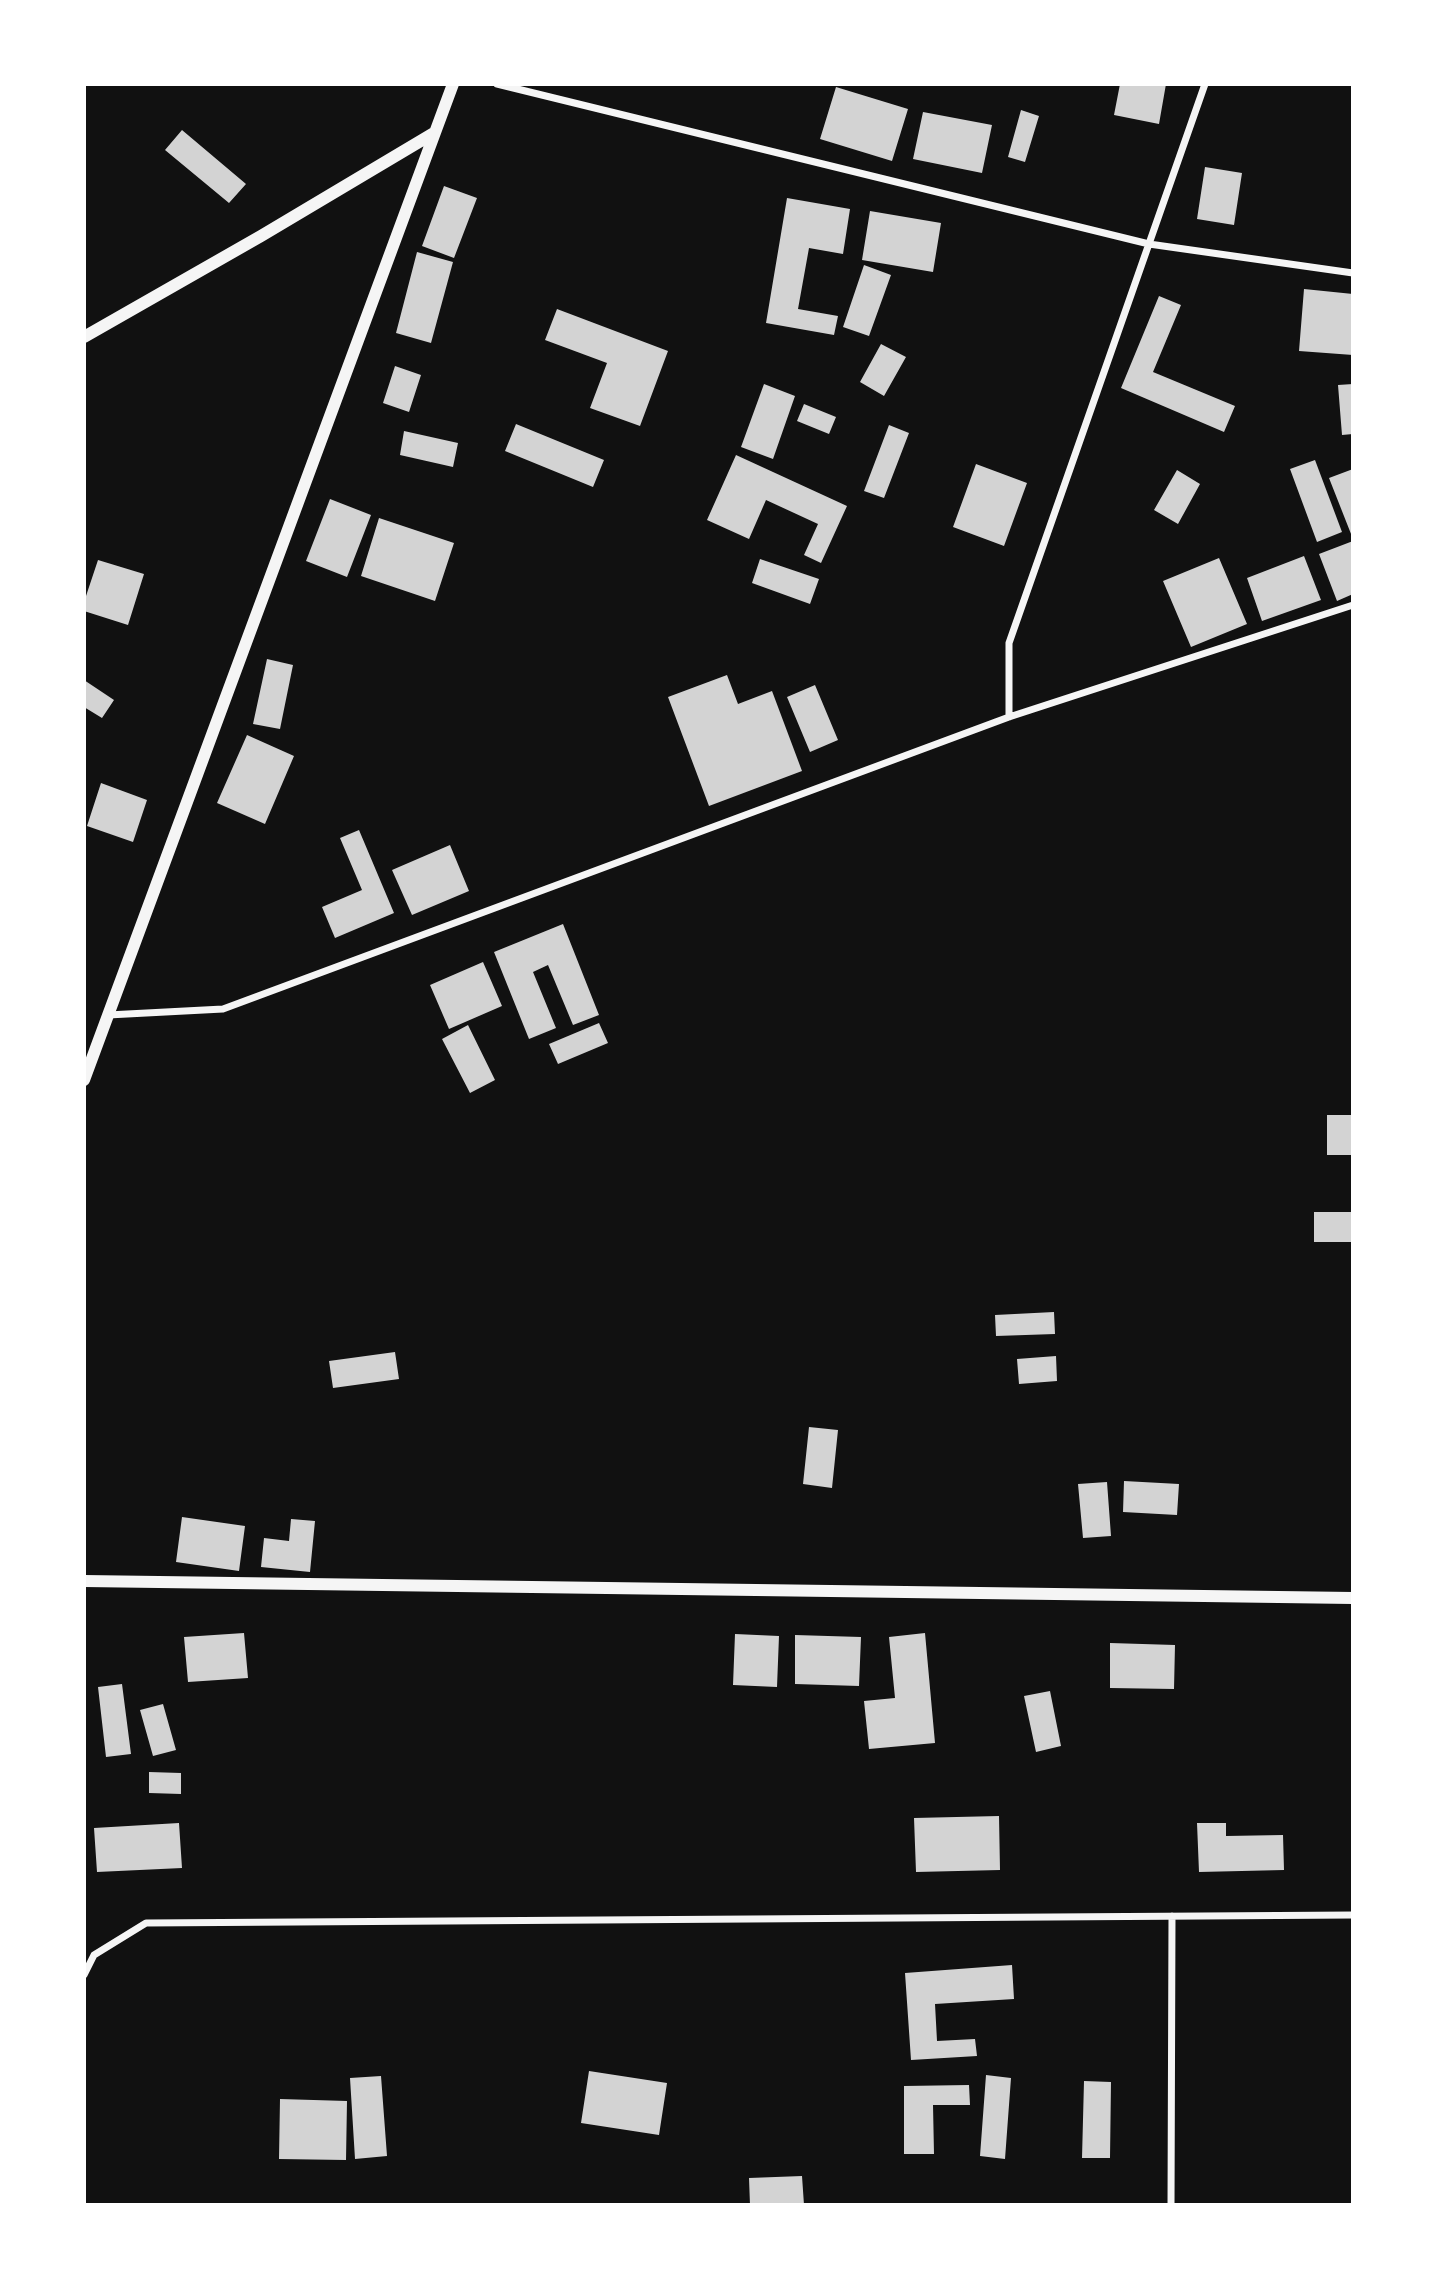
<!DOCTYPE html>
<html>
<head>
<meta charset="utf-8">
<style>
	body { margin:0 }
	#map { position:relative; width:1437px; height:2289px; overflow:hidden; background:#111; font-family:Manrope,sans-serif }
	canvas { display:block }
	.frame { position:absolute; inset:0; border:86px solid #fff; pointer-events:none }
</style>
</head>
<body>
<div id="map">
<canvas width="1437" height="2289"></canvas>
<div class="frame"></div>
</div>
<script>
const g = document.querySelector('canvas').getContext('2d');
g.lineJoin = 'round';
function fill(path, color) {
  g.fillStyle = color;
  g.fill(path, 'evenodd');
}
function stroke(path, color, width, dash) {
  g.strokeStyle = color;
  g.lineWidth = width;
  g.lineCap = dash ? 'butt' : 'round';
  g.setLineDash(dash || []);
  g.stroke(path);
}
fill(new Path2D(`
	M 1120,84 L 1166,84 L 1159,124 L 1114,115 Z
	M 836,87 L 908,109 L 892,161 L 820,139 Z
	M 1021,110 L 1039,116 L 1025,162 L 1008,157 Z
	M 923,112 L 992,125 L 982,173 L 913,159 Z
	M 182,130 L 246,184 L 229,203 L 165,150 Z
	M 1205,167 L 1242,173 L 1234,225 L 1197,219 Z
	M 444,186 L 477,198 L 454,258 L 422,246 Z
	M 787,198 L 850,209 L 843,254 L 809,248 L 798,309 L 838,316 L 834,335 L 766,323 Z
	M 870,211 L 941,223 L 933,272 L 862,260 Z
	M 417,252 L 453,262 L 431,343 L 396,333 Z
	M 864,265 L 891,275 L 869,336 L 843,327 Z
	M 1304,289 L 1353,294 L 1353,355 L 1299,351 Z
	M 1159,296 L 1181,305 L 1153,372 L 1235,406 L 1224,432 L 1121,388 Z
	M 557,309 L 668,351 L 640,426 L 590,408 L 607,363 L 545,340 Z
	M 881,344 L 906,357 L 884,396 L 860,382 Z
	M 395,366 L 421,375 L 409,412 L 383,403 Z
	M 764,384 L 795,396 L 773,459 L 741,447 Z
	M 1353,384 L 1353,434 L 1342,435 L 1338,385 Z
	M 804,404 L 836,417 L 829,434 L 797,421 Z
	M 516,424 L 604,460 L 593,487 L 505,451 Z
	M 889,425 L 909,433 L 884,498 L 864,491 Z
	M 404,431 L 458,443 L 453,467 L 400,455 Z
	M 736,455 L 847,506 L 821,563 L 804,555 L 818,524 L 766,500 L 749,539 L 707,520 Z
	M 1315,460 L 1342,532 L 1317,542 L 1290,469 Z
	M 976,464 L 1027,483 L 1004,546 L 953,527 Z
	M 1353,469 L 1353,539 L 1329,478 Z
	M 1177,470 L 1200,484 L 1178,524 L 1154,510 Z
	M 330,499 L 371,515 L 347,577 L 306,561 Z
	M 379,518 L 454,543 L 435,601 L 361,576 Z
	M 1353,541 L 1353,594 L 1337,601 L 1319,554 Z
	M 1304,556 L 1321,600 L 1262,621 L 1247,578 Z
	M 1219,558 L 1247,624 L 1191,647 L 1163,581 Z
	M 760,559 L 819,579 L 810,604 L 752,583 Z
	M 98,560 L 144,574 L 128,625 L 84,611 L 84,602 Z
	M 267,659 L 293,665 L 280,729 L 253,724 Z
	M 727,675 L 738,704 L 772,691 L 802,771 L 709,806 L 668,697 Z
	M 84,680 L 114,700 L 102,718 L 84,707 Z
	M 815,685 L 838,740 L 810,752 L 787,697 Z
	M 247,735 L 294,756 L 265,824 L 217,803 Z
	M 101,783 L 147,800 L 133,842 L 87,826 Z
	M 359,830 L 394,913 L 335,938 L 322,907 L 362,890 L 340,838 Z
	M 450,845 L 469,891 L 412,915 L 392,870 Z
	M 563,924 L 599,1015 L 573,1025 L 548,965 L 533,972 L 556,1028 L 529,1039 L 494,952 Z
	M 483,962 L 502,1006 L 449,1029 L 430,985 Z
	M 599,1023 L 608,1043 L 558,1064 L 549,1044 Z
	M 468,1025 L 495,1080 L 470,1093 L 442,1039 Z
	M 1327,1115 L 1353,1115 L 1353,1155 L 1327,1155 Z
	M 1314,1212 L 1353,1212 L 1353,1242 L 1314,1242 Z
	M 1054,1312 L 1055,1334 L 996,1336 L 995,1315 Z
	M 395,1352 L 399,1379 L 333,1388 L 329,1361 Z
	M 1056,1356 L 1057,1381 L 1019,1384 L 1017,1359 Z
	M 809,1427 L 838,1430 L 832,1488 L 803,1484 Z
	M 1124,1481 L 1179,1484 L 1177,1515 L 1123,1512 Z
	M 1107,1482 L 1111,1536 L 1083,1538 L 1078,1484 Z
	M 182,1517 L 245,1526 L 239,1571 L 176,1562 Z
	M 291,1519 L 315,1521 L 310,1572 L 261,1567 L 264,1538 L 289,1541 Z
	M 244,1633 L 248,1678 L 188,1682 L 184,1637 Z
	M 925,1633 L 935,1743 L 869,1749 L 864,1701 L 895,1698 L 889,1637 Z
	M 735,1634 L 779,1636 L 777,1687 L 733,1685 Z
	M 795,1635 L 861,1637 L 859,1686 L 795,1684 Z
	M 1110,1643 L 1175,1645 L 1174,1689 L 1110,1688 Z
	M 122,1684 L 131,1754 L 106,1757 L 98,1687 Z
	M 1050,1691 L 1061,1746 L 1036,1752 L 1024,1696 Z
	M 163,1704 L 176,1750 L 153,1756 L 140,1710 Z
	M 149,1772 L 181,1773 L 181,1794 L 149,1793 Z
	M 999,1816 L 1000,1870 L 916,1872 L 914,1818 Z
	M 179,1823 L 182,1868 L 97,1872 L 94,1828 Z
	M 1197,1823 L 1226,1823 L 1226,1836 L 1283,1835 L 1284,1870 L 1199,1872 Z
	M 1012,1965 L 1014,1999 L 935,2004 L 937,2041 L 975,2039 L 977,2056 L 911,2060 L 905,1973 Z
	M 589,2071 L 667,2083 L 659,2135 L 581,2123 Z
	M 986,2075 L 1011,2078 L 1005,2159 L 980,2156 Z
	M 381,2076 L 387,2156 L 355,2159 L 350,2078 Z
	M 1084,2081 L 1111,2082 L 1110,2158 L 1082,2158 Z
	M 969,2085 L 970,2105 L 933,2105 L 934,2154 L 904,2154 L 904,2086 Z
	M 280,2099 L 347,2101 L 346,2160 L 279,2159 Z
	M 802,2176 L 804,2205 L 750,2205 L 749,2178 Z`), '#d3d3d3');
stroke(new Path2D(`
	M 497,84 L 1149,244 L 1353,273
	M 1009,717 L 1009,643 L 1205,84
	M 108,1015 L 223,1009 L 1009,717 L 1353,605
	M 84,1975 L 94,1955 L 146,1923 L 1353,1915
	M 1171,2205 L 1172,1916`), '#f5f5f5', 7);
stroke(new Path2D(`
	M 84,337 L 261,236 L 434,133
	M 84,1080 L 453,84
	M 84,1581 L 1353,1598`), '#f5f5f5', 12);
</script>
</body>
</html>
